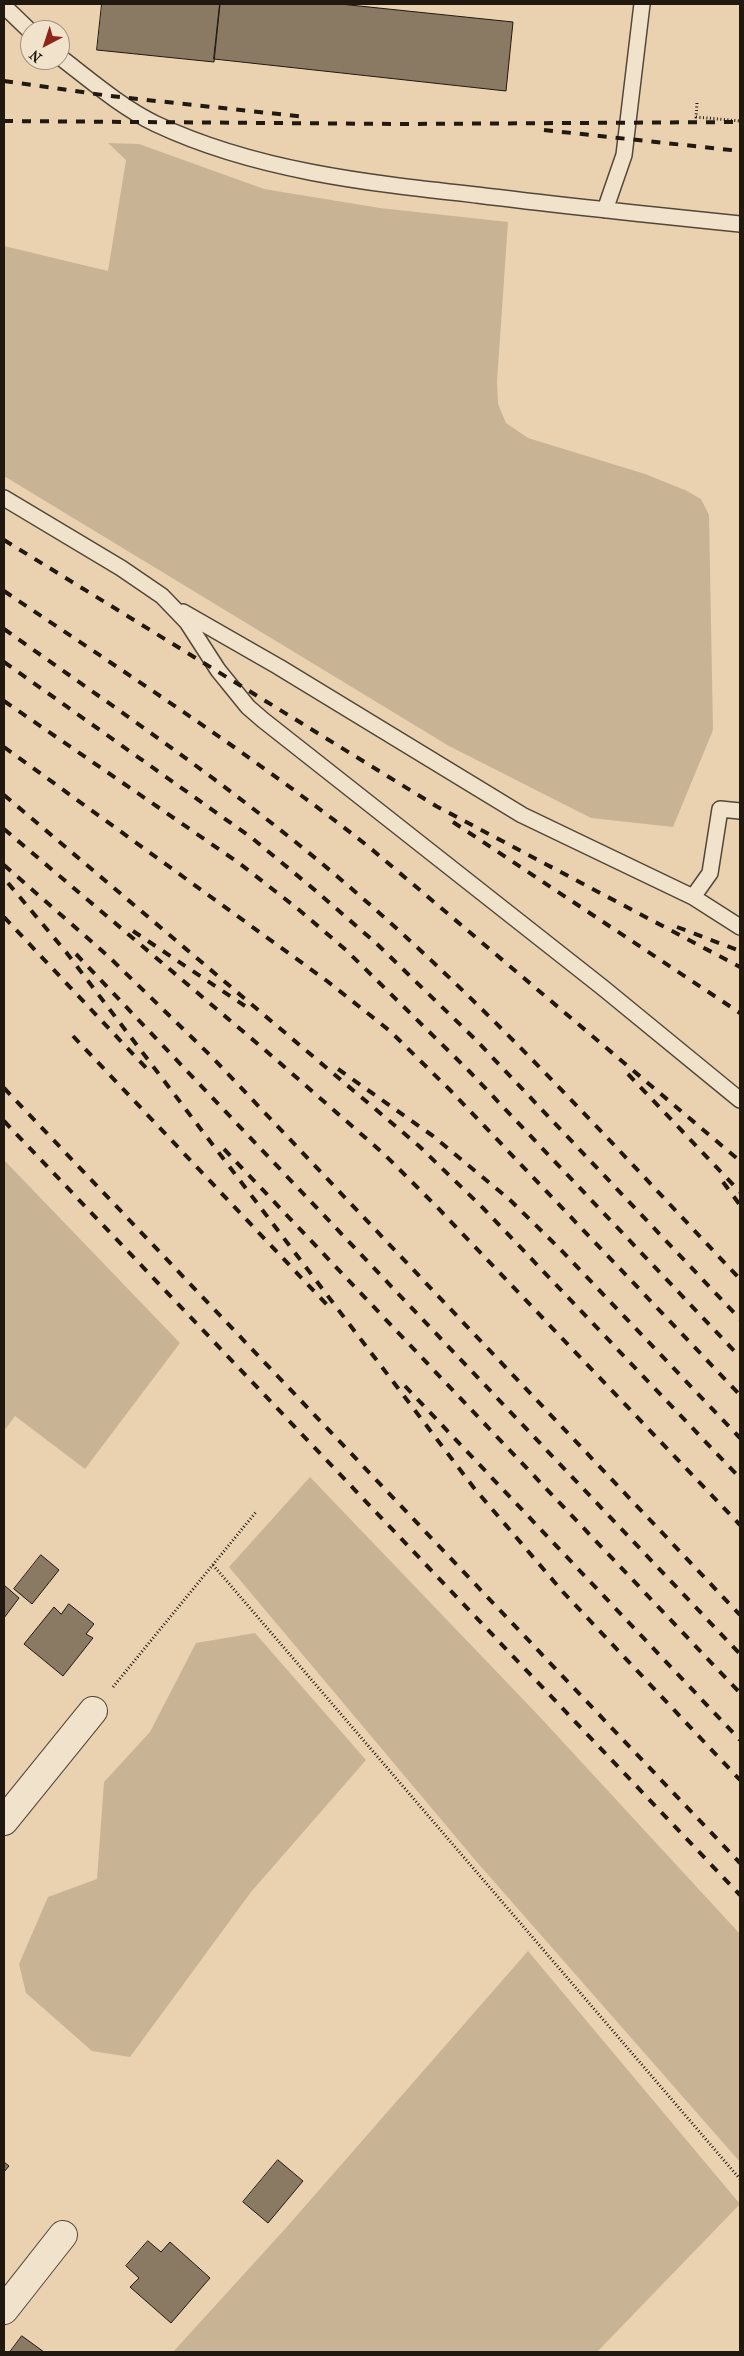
<!DOCTYPE html>
<html>
<head>
<meta charset="utf-8">
<style>
	body { margin:0 }
	#map { position:relative; width:744px; height:2356px; overflow:hidden; background:#ead2b0; font-family:"IM FELL French Canon",serif }
	canvas { display:block }
	.frame { position:absolute; inset:0; border:5px solid #211910; pointer-events:none }
	.north { position:absolute; left:20px; top:20px; width:50px; height:50px; box-sizing:border-box; background:#f1e2cc; border:1px solid #9e9281; border-radius:50%; rotate:220deg; font-size:14px; font-weight:700; line-height:20px; text-align:center; color:#211910 }
	.north::after { content:''; display:block; margin:auto; width:18px; height:22px; background:#8f2418; clip-path:polygon(50% 0,100% 100%,50% 72%,0 100%) }
</style>
</head>
<body>
<div id="map">
<canvas width="744" height="2356"></canvas>
<div class="frame"></div>
<div class="north">N</div>
</div>
<script>
const g = document.querySelector('canvas').getContext('2d');
g.lineJoin = 'round';
function fill(path, color) {
  g.fillStyle = color;
  g.fill(path, 'evenodd');
}
function stroke(path, color, width, dash) {
  g.strokeStyle = color;
  g.lineWidth = width;
  g.lineCap = dash ? 'butt' : 'round';
  g.setLineDash(dash || []);
  g.stroke(path);
}
fill(new Path2D(`
	M 108,143 L 139,144 L 264,189 L 380,208 L 508,222 L 497,381 L 498,404 L 506,423 L 528,438 L 645,474 L 685,490 L 701,499 L 709,515 L 713,730 L 673,827 L 591,818 L 449,746 L 4,476 L 4,246 L 108,271 L 126,160 Z
	M 4,1160 L 180,1343 L 85,1469 L 15,1416 L 4,1431 Z
	M 310,1477 L 539,1716 L 740,1934 L 740,2162 L 476,1861 L 229,1567 Z
	M 255,1633 L 366,1760 L 251,1892 L 130,2057 L 92,2051 L 26,1993 L 19,1964 L 48,1897 L 97,1879 L 104,1782 L 150,1732 L 196,1643 Z
	M 528,1951 L 740,2204 L 597,2352 L 173,2352 L 285,2229 Z`), '#c8b395');
const building = new Path2D(`
	M 102,4 L 220,4 L 214,62 L 97,50 Z
	M 220,4 L 340,4 L 513,22 L 506,91 L 214,59 Z
	M 41,1555 L 59,1570 L 32,1604 L 14,1589 Z
	M 4,1585 L 19,1598 L 4,1618 Z
	M 69,1604 L 94,1624 L 86,1634 L 93,1638 L 63,1676 L 24,1644 L 54,1607 L 61,1614 Z
	M 278,2160 L 303,2181 L 268,2223 L 243,2202 Z
	M 4,2162 L 9,2166 L 4,2172 Z
	M 148,2241 L 161,2252 L 170,2242 L 210,2278 L 171,2323 L 130,2287 L 139,2278 L 126,2266 Z
	M 22,2336 L 44,2352 L 10,2352 Z`);
fill(building, '#8a7963');
stroke(building, '#211910', 1);
const lane = new Path2D(`
	M 4,6 L 30,31
	M 60,57 C 90,80 121,107 156,124 C 256,171 368,183 477,195 C 564,206 652,215 740,224
	M 605,210 L 624,155 L 642,4
	M 4,498 L 121,568 L 162,596 L 187,622 L 218,670 L 248,707 L 263,720 L 602,987 L 740,1100
	M 183,612 L 279,667 L 522,815 L 693,897 L 740,927
	M 693,897 L 710,873 L 720,809 L 740,811`);
const street = new Path2D(`
	M 4,1821 L 93,1711
	M 4,2310 L 63,2235`);
stroke(lane, '#534738', 18);
stroke(street, '#534738', 30);
stroke(new Path2D(`
	M 697,103 L 696,117 L 740,121
	M 213,1565 L 740,2179
	M 113,1687 L 256,1512`), '#211910', 3, [1, 2.5]);
stroke(lane, '#f1e2cc', 15);
stroke(street, '#f1e2cc', 28);
stroke(new Path2D(`
	M 4,81 L 110,96 L 306,117
	M 4,121 L 405,124 L 740,122
	M 544,130 L 740,151
	M 4,540 L 436,806 L 740,967
	M 4,591 C 127,674 252,755 369,847 L 740,1161
	M 4,629 C 125,715 248,798 360,896 C 496,1014 617,1149 740,1279
	M 4,662 L 252,838 L 316,891 L 377,944 L 475,1039 L 740,1319
	M 4,701 L 239,863 L 298,909 L 346,950 L 469,1071 L 740,1357
	M 4,747 L 327,981 L 390,1031 L 451,1091 L 740,1395
	M 4,795 L 419,1146 L 483,1208 L 740,1478
	M 453,822 L 740,1013
	M 4,829 L 265,1050 L 384,1154 L 437,1207 L 740,1525
	M 4,865 L 108,956 L 212,1057 L 740,1615
	M 8,883 L 66,952 L 474,1488 L 563,1592 L 740,1780
	M 4,917 L 148,1070
	M 677,927 L 740,951
	M 133,931 L 245,1006
	M 76,954 L 740,1654
	M 73,1036 L 329,1307
	M 338,1069 L 433,1136 L 509,1199 L 561,1250 L 740,1438
	M 628,1074 L 740,1192
	M 4,1088 L 740,1863
	M 4,1121 L 740,1895
	M 224,1149 L 740,1693
	M 723,1182 L 740,1205
	M 405,1386 L 740,1740`), '#211910', 4, [9, 9]);
</script>
</body>
</html>
